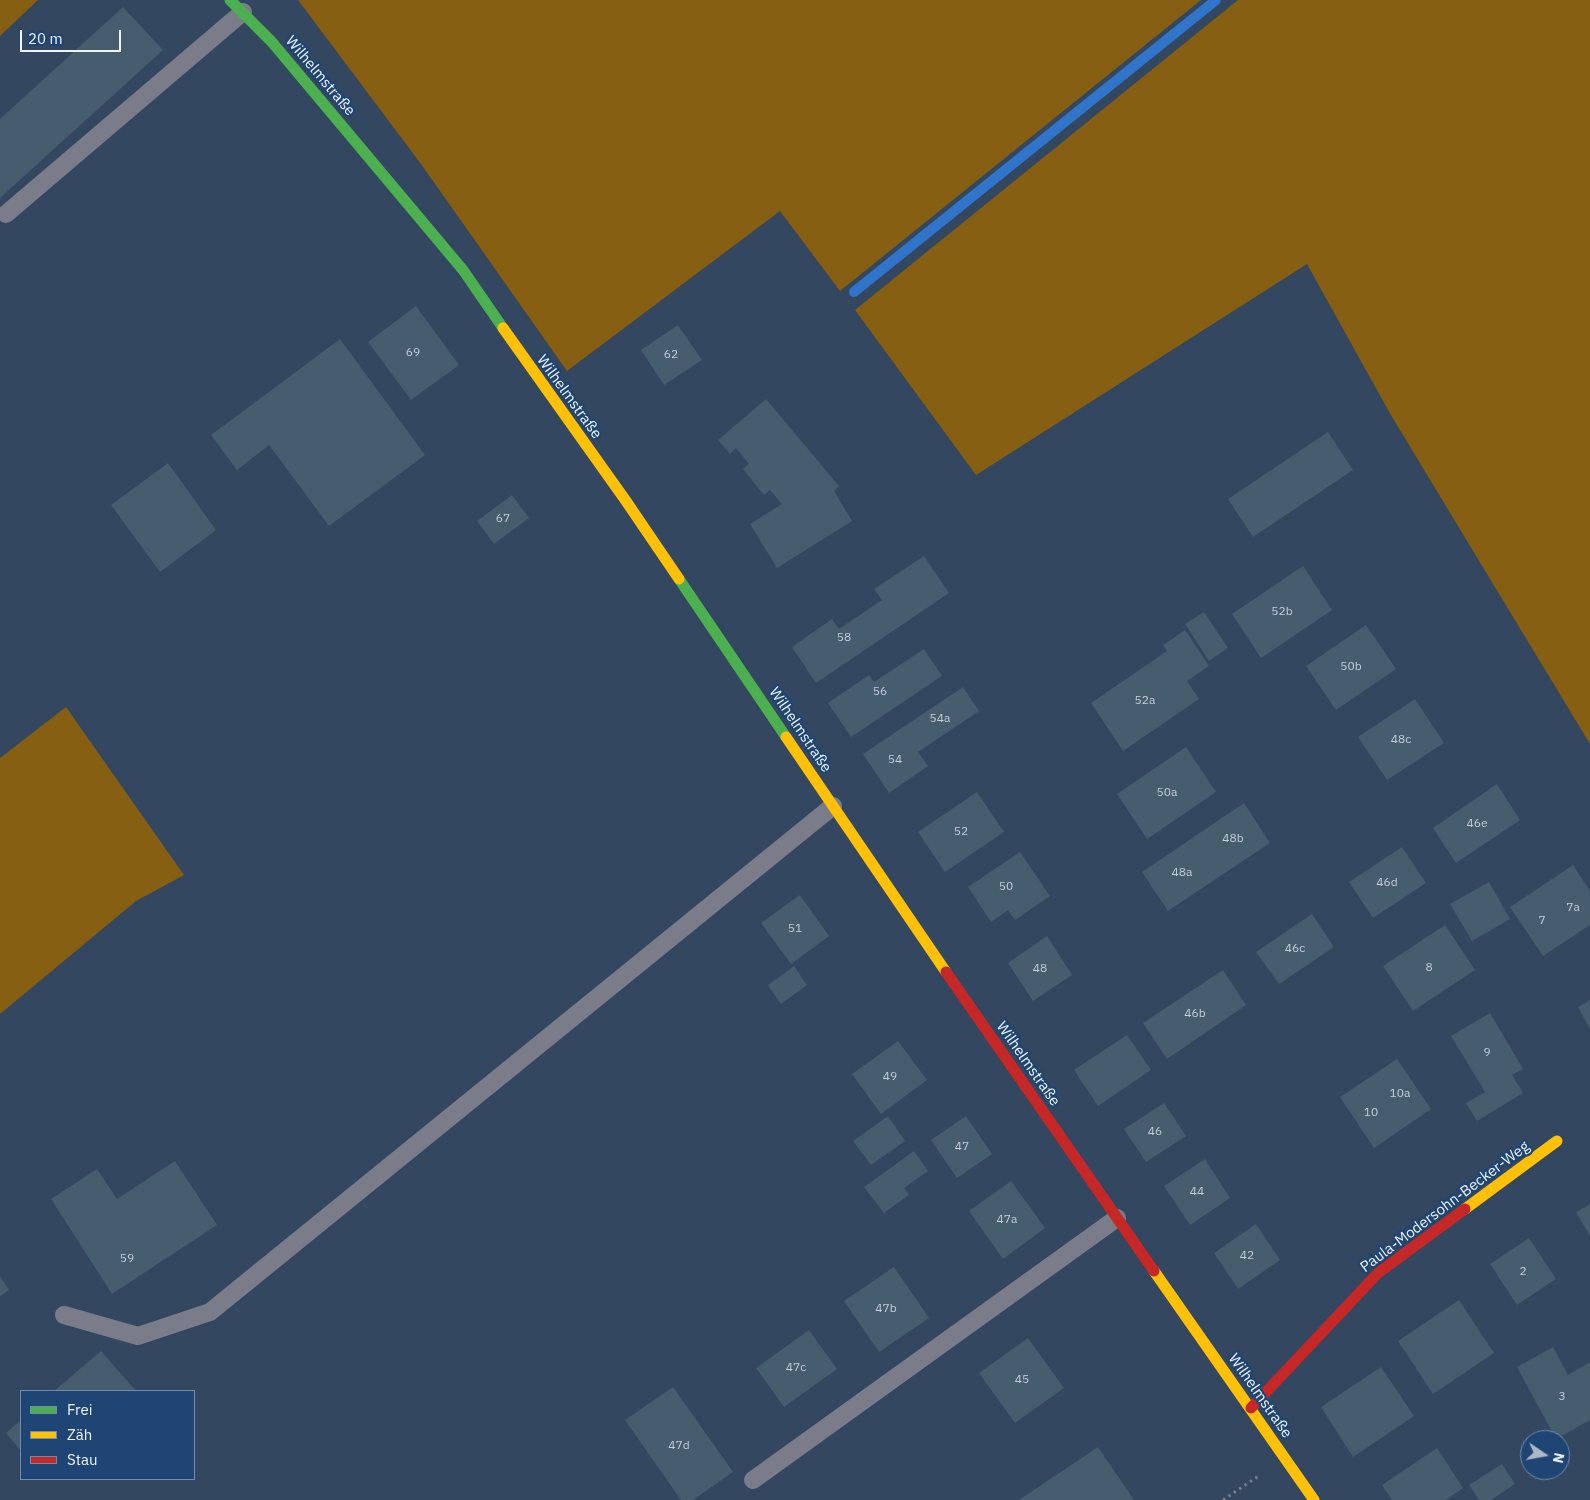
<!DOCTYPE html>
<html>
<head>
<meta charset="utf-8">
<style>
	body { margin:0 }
	#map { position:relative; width:1590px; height:1500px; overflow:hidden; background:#334760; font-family:"IBM Plex Sans",sans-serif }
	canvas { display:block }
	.legend { position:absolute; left:20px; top:1390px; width:175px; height:90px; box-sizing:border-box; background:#1f4574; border:1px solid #738baa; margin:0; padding:6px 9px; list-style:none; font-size:15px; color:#f0f4fa }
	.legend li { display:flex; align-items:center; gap:10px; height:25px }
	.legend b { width:25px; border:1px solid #738baa }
	.north { position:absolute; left:1520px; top:1430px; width:50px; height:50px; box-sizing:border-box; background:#1f4574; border:1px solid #738baa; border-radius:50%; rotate:102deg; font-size:14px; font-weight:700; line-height:20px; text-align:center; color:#f0f4fa }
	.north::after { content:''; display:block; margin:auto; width:18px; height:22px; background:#aeb7c4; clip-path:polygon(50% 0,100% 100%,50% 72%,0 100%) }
	.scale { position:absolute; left:20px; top:30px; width:101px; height:22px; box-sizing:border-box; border:2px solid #f0f4fa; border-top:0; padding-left:6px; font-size:15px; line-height:18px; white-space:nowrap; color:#f0f4fa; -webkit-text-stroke:4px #1f4574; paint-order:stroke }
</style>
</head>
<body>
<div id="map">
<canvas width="1590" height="1500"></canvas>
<ul class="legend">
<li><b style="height:6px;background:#4caf50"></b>Frei</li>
<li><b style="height:6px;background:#ffc107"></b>Zäh</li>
<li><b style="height:6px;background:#c62828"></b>Stau</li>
</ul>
<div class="north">N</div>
<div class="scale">20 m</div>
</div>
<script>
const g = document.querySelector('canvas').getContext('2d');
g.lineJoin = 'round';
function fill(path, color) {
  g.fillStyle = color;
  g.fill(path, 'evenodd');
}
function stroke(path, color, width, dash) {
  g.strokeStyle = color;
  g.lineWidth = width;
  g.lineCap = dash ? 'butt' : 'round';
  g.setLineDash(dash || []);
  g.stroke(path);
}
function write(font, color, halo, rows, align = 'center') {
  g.font = font + ' "IBM Plex Sans",sans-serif';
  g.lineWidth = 4.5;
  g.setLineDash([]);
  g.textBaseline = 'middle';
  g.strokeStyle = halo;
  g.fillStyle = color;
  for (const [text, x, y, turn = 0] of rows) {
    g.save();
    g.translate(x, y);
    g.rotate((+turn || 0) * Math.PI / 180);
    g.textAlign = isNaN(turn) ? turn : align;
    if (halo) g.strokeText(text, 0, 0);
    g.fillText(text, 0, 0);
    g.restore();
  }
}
fill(new Path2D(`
	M 0,0 L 38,0 L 0,36 Z
	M 298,0 L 1201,0 L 840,291 L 780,211 L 567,371 L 421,164 Z
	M 1238,0 L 1590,0 L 1590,744 L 1392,417 L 1307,264 L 976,475 L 855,310 Z
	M 66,707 L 184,875 L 136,901 L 0,1014 L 0,758 Z`), '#865f13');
stroke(new Path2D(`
	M 854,292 L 1216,0`), '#3075ca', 10);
fill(new Path2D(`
	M 123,7 L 163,50 L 0,198 L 0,119 Z
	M 416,306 L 459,365 L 411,400 L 368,342 Z
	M 678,325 L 702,360 L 664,385 L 641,350 Z
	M 340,339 L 425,455 L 329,526 L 269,445 L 237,470 L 211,435 Z
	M 766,399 L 839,486 L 834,491 L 852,521 L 777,568 L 750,524 L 782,504 L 770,490 L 764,495 L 743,469 L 749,464 L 736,448 L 730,454 L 718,440 Z
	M 1328,432 L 1353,470 L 1253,537 L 1228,499 Z
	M 168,463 L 216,530 L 160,572 L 111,505 Z
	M 512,495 L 529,518 L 494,544 L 477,521 Z
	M 924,556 L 949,593 L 816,683 L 792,647 L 832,619 L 839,629 L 882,600 L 874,589 Z
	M 1303,566 L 1332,610 L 1261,658 L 1232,614 Z
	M 1204,612 L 1228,648 L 1209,661 L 1185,624 Z
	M 1366,625 L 1396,669 L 1336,710 L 1306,666 Z
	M 1185,630 L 1209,666 L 1187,681 L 1199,699 L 1123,751 L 1091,703 L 1167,651 L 1163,645 Z
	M 924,649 L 942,676 L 851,737 L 828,703 L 869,675 L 874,682 Z
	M 963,687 L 979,711 L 918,752 L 928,766 L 889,793 L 863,754 Z
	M 1415,699 L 1444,743 L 1387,780 L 1358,737 Z
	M 1186,747 L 1216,792 L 1147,839 L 1117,794 Z
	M 1497,784 L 1520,820 L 1456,863 L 1433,828 Z
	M 977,792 L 1004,832 L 945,872 L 918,832 Z
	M 1244,803 L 1270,843 L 1168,911 L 1142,872 Z
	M 1402,847 L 1426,883 L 1373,918 L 1349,882 Z
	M 1020,852 L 1050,896 L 1015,920 L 1008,910 L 991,922 L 968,887 Z
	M 1573,865 L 1590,891 L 1590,925 L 1543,956 L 1510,907 Z
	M 1489,882 L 1510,919 L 1472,941 L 1450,904 Z
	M 800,895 L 829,936 L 791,964 L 761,923 Z
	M 1312,914 L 1334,947 L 1279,984 L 1256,952 Z
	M 1445,925 L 1475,970 L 1413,1011 L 1383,966 Z
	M 1047,936 L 1072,975 L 1033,1001 L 1008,963 Z
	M 794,966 L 807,985 L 781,1004 L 768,985 Z
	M 1223,970 L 1246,1005 L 1167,1059 L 1143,1023 Z
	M 1590,1000 L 1590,1029 L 1578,1007 Z
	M 1490,1013 L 1523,1069 L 1512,1075 L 1523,1093 L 1477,1121 L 1466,1103 L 1485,1092 L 1451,1036 Z
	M 1127,1035 L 1151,1070 L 1098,1106 L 1074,1070 Z
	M 898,1041 L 927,1080 L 881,1114 L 852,1074 Z
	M 1397,1059 L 1431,1109 L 1374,1148 L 1340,1097 Z
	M 1164,1103 L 1186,1136 L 1146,1162 L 1124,1129 Z
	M 888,1116 L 905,1141 L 871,1165 L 853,1141 Z
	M 966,1116 L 992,1154 L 957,1178 L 931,1140 Z
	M 914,1151 L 928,1171 L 904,1188 L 909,1195 L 884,1213 L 864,1187 Z
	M 1205,1159 L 1230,1198 L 1190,1225 L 1164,1186 Z
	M 175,1161 L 217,1225 L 112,1294 L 51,1199 L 97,1169 L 117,1199 Z
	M 1011,1181 L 1045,1228 L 1003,1259 L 969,1211 Z
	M 1590,1204 L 1590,1236 L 1576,1212 Z
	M 1256,1224 L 1280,1260 L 1238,1289 L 1214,1253 Z
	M 1529,1238 L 1556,1279 L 1517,1305 L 1490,1264 Z
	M 894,1267 L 929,1318 L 879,1352 L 844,1301 Z
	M 0,1276 L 9,1290 L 0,1296 Z
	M 1459,1300 L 1494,1353 L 1433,1394 L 1398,1341 Z
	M 809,1330 L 837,1369 L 784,1407 L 756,1368 Z
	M 1028,1338 L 1064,1388 L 1015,1423 L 979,1373 Z
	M 1553,1347 L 1568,1375 L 1590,1362 L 1590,1420 L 1556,1439 L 1517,1367 Z
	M 101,1351 L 136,1391 L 54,1391 Z
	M 1381,1367 L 1414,1416 L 1353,1457 L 1321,1407 Z
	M 673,1387 L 733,1472 L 693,1500 L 681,1500 L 625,1420 Z
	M 21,1420 L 21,1451 L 6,1433 Z
	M 1098,1447 L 1134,1500 L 1019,1500 Z
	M 1437,1448 L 1463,1488 L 1446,1500 L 1392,1500 L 1382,1485 Z
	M 1502,1464 L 1515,1484 L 1491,1500 L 1479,1500 L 1469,1485 Z`), '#465d6e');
stroke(new Path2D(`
	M 1223,1500 L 1260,1475`), '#787d8b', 3, [2.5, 4]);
stroke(new Path2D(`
	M 6,214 L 243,12
	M 64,1315 L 138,1336 L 210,1312 L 833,806
	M 753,1480 L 1117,1218`), '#7a7c89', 18);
stroke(new Path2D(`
	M 230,0 L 271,41 L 463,270 L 503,328
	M 679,579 L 786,737`), '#4caf50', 11);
stroke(new Path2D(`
	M 503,328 L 626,501 L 679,579
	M 786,737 L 946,972
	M 1465,1209 L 1557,1141
	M 1154,1271 L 1314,1500`), '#ffc107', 11);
stroke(new Path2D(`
	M 946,972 L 1154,1271
	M 1251,1408 L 1378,1273 L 1465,1209`), '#c62828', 11);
write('12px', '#c6ced7', null, [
	["69",413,353],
	["62",671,355],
	["67",503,519],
	["52b",1282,612],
	["58",844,638],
	["50b",1351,667],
	["56",880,692],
	["52a",1145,701],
	["54a",940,719],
	["48c",1401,740],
	["54",895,760],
	["50a",1167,793],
	["46e",1477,824],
	["52",961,832],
	["48b",1233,839],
	["48a",1182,873],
	["46d",1387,883],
	["50",1006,887],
	["7a",1573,908],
	["7",1542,921],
	["51",795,929],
	["46c",1295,949],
	["8",1429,968],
	["48",1040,969],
	["46b",1195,1014],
	["9",1487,1053],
	["49",890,1077],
	["10a",1400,1094],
	["10",1371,1113],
	["46",1155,1132],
	["47",962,1147],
	["44",1197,1192],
	["47a",1007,1220],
	["42",1247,1256],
	["59",127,1259],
	["2",1523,1272],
	["47b",886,1309],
	["47c",796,1368],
	["45",1022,1380],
	["3",1562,1397],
	["47d",679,1446]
]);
write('15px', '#f0f4fa', '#1f4574', [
	["Wilhelmstraße",320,76,50],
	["Wilhelmstraße",569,397,54],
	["Wilhelmstraße",800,730,56],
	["Wilhelmstraße",1028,1064,55],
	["Paula-Modersohn-Becker-Weg",1445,1207,-37],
	["Wilhelmstraße",1260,1396,55]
]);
</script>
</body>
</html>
